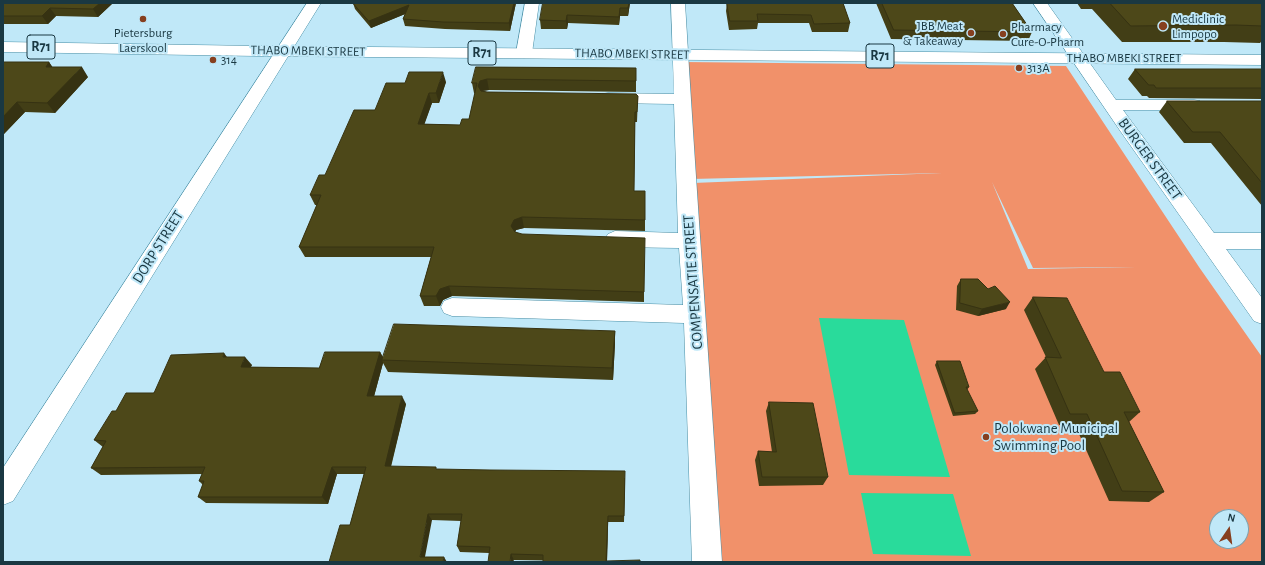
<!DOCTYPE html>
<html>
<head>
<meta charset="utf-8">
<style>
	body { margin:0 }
	#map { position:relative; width:1265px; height:565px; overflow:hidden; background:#c0e8f8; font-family:"Alegreya Sans",sans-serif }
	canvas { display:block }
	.frame { position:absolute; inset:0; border:4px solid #1a3842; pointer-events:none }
	.north { position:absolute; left:1209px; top:509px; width:40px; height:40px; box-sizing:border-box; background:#c0e8f8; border:1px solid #7ea2af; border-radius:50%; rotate:13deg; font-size:11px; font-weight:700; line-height:16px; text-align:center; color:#1a3842 }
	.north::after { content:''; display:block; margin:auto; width:14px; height:18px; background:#863f1f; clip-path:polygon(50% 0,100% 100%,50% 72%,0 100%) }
</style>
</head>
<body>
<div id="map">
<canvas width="1265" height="565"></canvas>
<div class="frame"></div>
<div class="north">N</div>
</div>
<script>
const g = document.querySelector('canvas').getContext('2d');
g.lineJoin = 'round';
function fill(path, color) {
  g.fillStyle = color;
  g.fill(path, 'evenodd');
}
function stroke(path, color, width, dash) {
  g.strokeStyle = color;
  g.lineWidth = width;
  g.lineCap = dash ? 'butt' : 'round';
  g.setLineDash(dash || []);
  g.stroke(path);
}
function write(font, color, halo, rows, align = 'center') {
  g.font = font + ' "Alegreya Sans",sans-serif';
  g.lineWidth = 4;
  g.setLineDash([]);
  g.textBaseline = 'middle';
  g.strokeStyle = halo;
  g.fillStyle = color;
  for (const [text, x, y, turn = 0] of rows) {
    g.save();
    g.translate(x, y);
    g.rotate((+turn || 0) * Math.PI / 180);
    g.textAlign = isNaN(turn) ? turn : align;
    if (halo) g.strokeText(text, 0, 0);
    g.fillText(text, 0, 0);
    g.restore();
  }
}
fill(new Path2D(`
	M 683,62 L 1066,66 L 1199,267 L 1262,357 L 1262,562 L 719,562 L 693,183 L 942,173 L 691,179 ZM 992,182 L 1033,268 L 1136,267 L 1028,269 ZM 1217,517 L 1241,517 L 1241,541 L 1217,541 Z`), '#f1916a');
fill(new Path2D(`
	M 819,318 L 904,320 L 950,477 L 849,475 Z
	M 861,493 L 953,494 L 971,556 L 873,554 Z`), '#29db9b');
const minor = new Path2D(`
	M 307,3 L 321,3 L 13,501 L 3,505 L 3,468 Z
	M 525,3 L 539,3 L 532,53 L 530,56 L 524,58 L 518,56 L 516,53 Z
	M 671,3 L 685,3 C 696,189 710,375 722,562 L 692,562 L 684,323 L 452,316 L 444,313 L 441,307 L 444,301 L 452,298 L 683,305 L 679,248 L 615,247 L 608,244 L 605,239 L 608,234 L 615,231 L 678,233 L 674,104 L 608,103 L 602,102 L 599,98 L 602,94 L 608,93 L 674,94 Z
	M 1033,3 L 1047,3 L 1116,100 L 1194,100 L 1200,101 L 1203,105 L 1200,109 L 1194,110 L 1123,110 L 1214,233 L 1262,233 L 1262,249 L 1226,249 L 1262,298 L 1262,324 L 1254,321 L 1121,132 Z`);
const major = new Path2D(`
	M 3,42 L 258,46 L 1262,55 L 1262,65 L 258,56 L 3,52 Z`);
stroke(minor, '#488ea5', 1);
stroke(major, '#488ea5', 1);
fill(minor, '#fff');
fill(major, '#fff');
fill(new Path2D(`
	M 3,3 L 113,3 L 98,17 L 56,16 L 48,24 L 3,24 Z
	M 353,3 L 516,3 L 510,31 L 445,29 L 405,26 L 403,19 L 405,14 L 371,28 L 355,9 Z
	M 543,3 L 630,3 L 628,16 L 620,16 L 619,25 L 568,23 L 567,29 L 541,29 L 540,20 Z
	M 727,3 L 843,3 L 850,23 L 848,32 L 812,32 L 809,23 L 758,23 L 757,29 L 729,30 L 726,11 Z
	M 876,3 L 1012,3 L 1032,32 L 1028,41 L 891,39 Z
	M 1077,3 L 1262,3 L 1262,41 L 1260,43 L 1224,42 L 1122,42 L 1092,9 L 1081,9 Z
	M 3,62 L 49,62 L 52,67 L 88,77 L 55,113 L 25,112 L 3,135 Z
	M 476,67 L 636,68 L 636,92 L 489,90 L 482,91 L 487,92 L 638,96 L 637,122 L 635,122 L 634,191 L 645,191 L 645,231 L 524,228 L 516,230 L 515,232 L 644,292 L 644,302 L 452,296 L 443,300 L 440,306 L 424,306 L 420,296 L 431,257 L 305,257 L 299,247 L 317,205 L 315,205 L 310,195 L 375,110 L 405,83 L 446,82 L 439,103 L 432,103 L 424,124 L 460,125 L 469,119 L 475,93 L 474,93 L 472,83 Z
	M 1135,69 L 1262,69 L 1262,99 L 1149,98 L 1147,96 L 1142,96 L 1128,79 Z
	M 1167,101 L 1262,101 L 1262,206 L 1211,143 L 1184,143 L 1159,112 Z
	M 961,279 L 1006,309 L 978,316 L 956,310 L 957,286 Z
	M 1033,297 L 1104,372 L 1140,412 L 1129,422 L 1164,492 L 1149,502 L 1109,501 L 1075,425 L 1059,425 L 1035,369 L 1046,357 L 1024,310 Z
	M 615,331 L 615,343 L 613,380 L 388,372 L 383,363 L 374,396 L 406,404 L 391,467 L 625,478 L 624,522 L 608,522 L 607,561 L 640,562 L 514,560 L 489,553 L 460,552 L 457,546 L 461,521 L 432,520 L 329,562 L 350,525 L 364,474 L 337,474 L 328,504 L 206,503 L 198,497 L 203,485 L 199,481 L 202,474 L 101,475 L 91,468 L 103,447 L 94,440 L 116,411 L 227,357 L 252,365 L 250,367 L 319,368 L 380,352 L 383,357 Z
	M 937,361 L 969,387 L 967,390 L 978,411 L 975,414 L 953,416 L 935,365 Z
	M 769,402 L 828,477 L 823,485 L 759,486 L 755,460 L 758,451 L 772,452 L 766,411 Z`), '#423e16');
fill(new Path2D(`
	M 100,3 L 113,3 L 98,17 L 93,9 Z
	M 514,3 L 516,3 L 510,31 L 509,23 Z
	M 629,3 L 630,3 L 628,16 L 628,8 Z
	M 409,5 L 410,12 L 371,28 L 369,21 Z
	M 50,8 L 56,16 L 48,24 L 42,16 Z
	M 620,8 L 620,16 L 619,25 L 619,17 Z
	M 567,15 L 568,23 L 567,29 L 566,21 Z
	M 49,62 L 56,72 L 46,67 Z
	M 82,67 L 88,77 L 55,113 L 47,103 Z
	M 443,72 L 446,82 L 439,103 L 436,93 Z
	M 487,79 L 489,90 L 482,91 L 480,97 L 478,86 L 480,81 Z
	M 429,93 L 432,103 L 421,134 L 418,124 Z
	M 17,102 L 25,112 L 3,135 L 3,117 Z
	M 522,217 L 524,228 L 516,230 L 513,237 L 511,226 L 514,220 Z
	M 449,286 L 452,296 L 443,300 L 440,306 L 436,296 L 440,289 Z
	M 1010,302 L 1006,309 L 978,316 L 982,309 Z
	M 615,331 L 615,343 L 613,380 L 612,368 Z
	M 380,352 L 384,360 L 382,360 L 383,363 L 372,404 L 367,396 Z
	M 224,353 L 230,361 L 223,357 Z
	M 245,357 L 252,365 L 247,375 L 241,367 Z
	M 402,396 L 406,404 L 389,473 L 385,466 Z
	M 332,467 L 337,474 L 328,504 L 322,497 Z
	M 428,514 L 432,520 L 424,562 L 420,557 Z
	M 608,516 L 608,522 L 607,562 L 606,562 Z
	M 511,554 L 514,560 L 513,562 L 510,562 Z
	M 444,557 L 447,562 L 443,562 Z`), '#363212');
const building = new Path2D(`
	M 3,3 L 100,3 L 93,9 L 50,8 L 42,16 L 3,16 Z
	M 353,3 L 514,3 L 509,23 L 443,22 L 403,19 L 409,5 L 369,21 Z
	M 543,3 L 629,3 L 628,8 L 620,8 L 619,17 L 567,15 L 566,21 L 540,20 Z
	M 727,3 L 843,3 L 850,23 L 814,24 L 811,15 L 757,14 L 758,21 L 730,21 Z
	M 882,3 L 1012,3 L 1032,32 L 894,30 Z
	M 1110,3 L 1262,3 L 1262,26 L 1236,25 L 1131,26 Z
	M 3,62 L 49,62 L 46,67 L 82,67 L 47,103 L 17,102 L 3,117 Z
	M 476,67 L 636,68 L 636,81 L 487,79 L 480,81 L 478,86 L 481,91 L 487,92 L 636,94 L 638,96 L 637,112 L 635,112 L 634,191 L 645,191 L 645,220 L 522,217 L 514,220 L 511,226 L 515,232 L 522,234 L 645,238 L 644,292 L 449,286 L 440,289 L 436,296 L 420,296 L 434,247 L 299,247 L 321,195 L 310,195 L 319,175 L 325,175 L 354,110 L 375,110 L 386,83 L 405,83 L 409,72 L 443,72 L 436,93 L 429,93 L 418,124 L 460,125 L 462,119 L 469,119 L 477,83 L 472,83 Z
	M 1135,69 L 1262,69 L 1262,88 L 1156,88 L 1154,85 L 1149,85 Z
	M 1167,101 L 1262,101 L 1262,183 L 1220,132 L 1193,132 Z
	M 961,279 L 978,279 L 988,289 L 995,286 L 1010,302 L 982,309 L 960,303 Z
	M 1033,297 L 1067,298 L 1104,372 L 1120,372 L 1140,412 L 1124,412 L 1164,492 L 1122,491 L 1087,414 L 1070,414 L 1045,357 L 1061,358 Z
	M 394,324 L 615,331 L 612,368 L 382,360 Z
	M 325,352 L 380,352 L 367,396 L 402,396 L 385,466 L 436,467 L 436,469 L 490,470 L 625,471 L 624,516 L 608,516 L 606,561 L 640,560 L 640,562 L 543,562 L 543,555 L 511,554 L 510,562 L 488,562 L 490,547 L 457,546 L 462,514 L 428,514 L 420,557 L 444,557 L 443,562 L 329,562 L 340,525 L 350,525 L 366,467 L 332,467 L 322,497 L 198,497 L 204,481 L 199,481 L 205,467 L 91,468 L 106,441 L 94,440 L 112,411 L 116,411 L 126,393 L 154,393 L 171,355 L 224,353 L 223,357 L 245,357 L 241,367 L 319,368 Z
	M 937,361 L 960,361 L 969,387 L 966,387 L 978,411 L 955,413 Z
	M 769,402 L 813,403 L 828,477 L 762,477 L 758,451 L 776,452 Z`);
fill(building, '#4d4819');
stroke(building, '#363212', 1);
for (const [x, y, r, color] of [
	[143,19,4,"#863f1f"],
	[1163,26,5,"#863f1f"],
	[971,33,4,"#863f1f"],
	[1003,34,4,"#863f1f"],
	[213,60,4,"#863f1f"],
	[1019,68,4,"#863f1f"],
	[986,437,4,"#863f1f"]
]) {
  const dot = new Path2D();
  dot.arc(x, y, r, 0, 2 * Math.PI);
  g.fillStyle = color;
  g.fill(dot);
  stroke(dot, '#c0e8f8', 1.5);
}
write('13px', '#1a3842', '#c0e8f8', [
	["Mediclinic",1172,19],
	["Limpopo",1172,34],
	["JBB Meat",963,26,"right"],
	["& Takeaway",963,41,"right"],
	["Pharmacy",1011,27],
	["Cure-O-Pharm",1011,42],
	["Pietersburg",143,33,"center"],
	["Laerskool",143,48,"center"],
	["314",221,60],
	["313A",1027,68]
], 'left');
write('13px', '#1a3842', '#c0e8f8', [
	["THABO MBEKI STREET",308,51,1],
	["THABO MBEKI STREET",632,54,1],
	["THABO MBEKI STREET",1124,58]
]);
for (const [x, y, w] of [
	[41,47,28],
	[482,53,28],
	[880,56,28]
]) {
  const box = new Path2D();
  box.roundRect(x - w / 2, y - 12, w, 24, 3);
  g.fillStyle = '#c0e8f8';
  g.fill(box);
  stroke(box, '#1a3842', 1);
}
write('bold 14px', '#1a3842', null, [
	["R71",41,47],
	["R71",482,53],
	["R71",880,56]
]);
write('15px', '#1a3842', '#c0e8f8', [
	["BURGER STREET",1150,159,54],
	["DORP STREET",158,247,-58],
	["COMPENSATIE STREET",693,282,-94]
]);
write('15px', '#1a3842', '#c0e8f8', [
	["Polokwane Municipal",994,428],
	["Swimming Pool",994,445]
], 'left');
</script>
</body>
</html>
